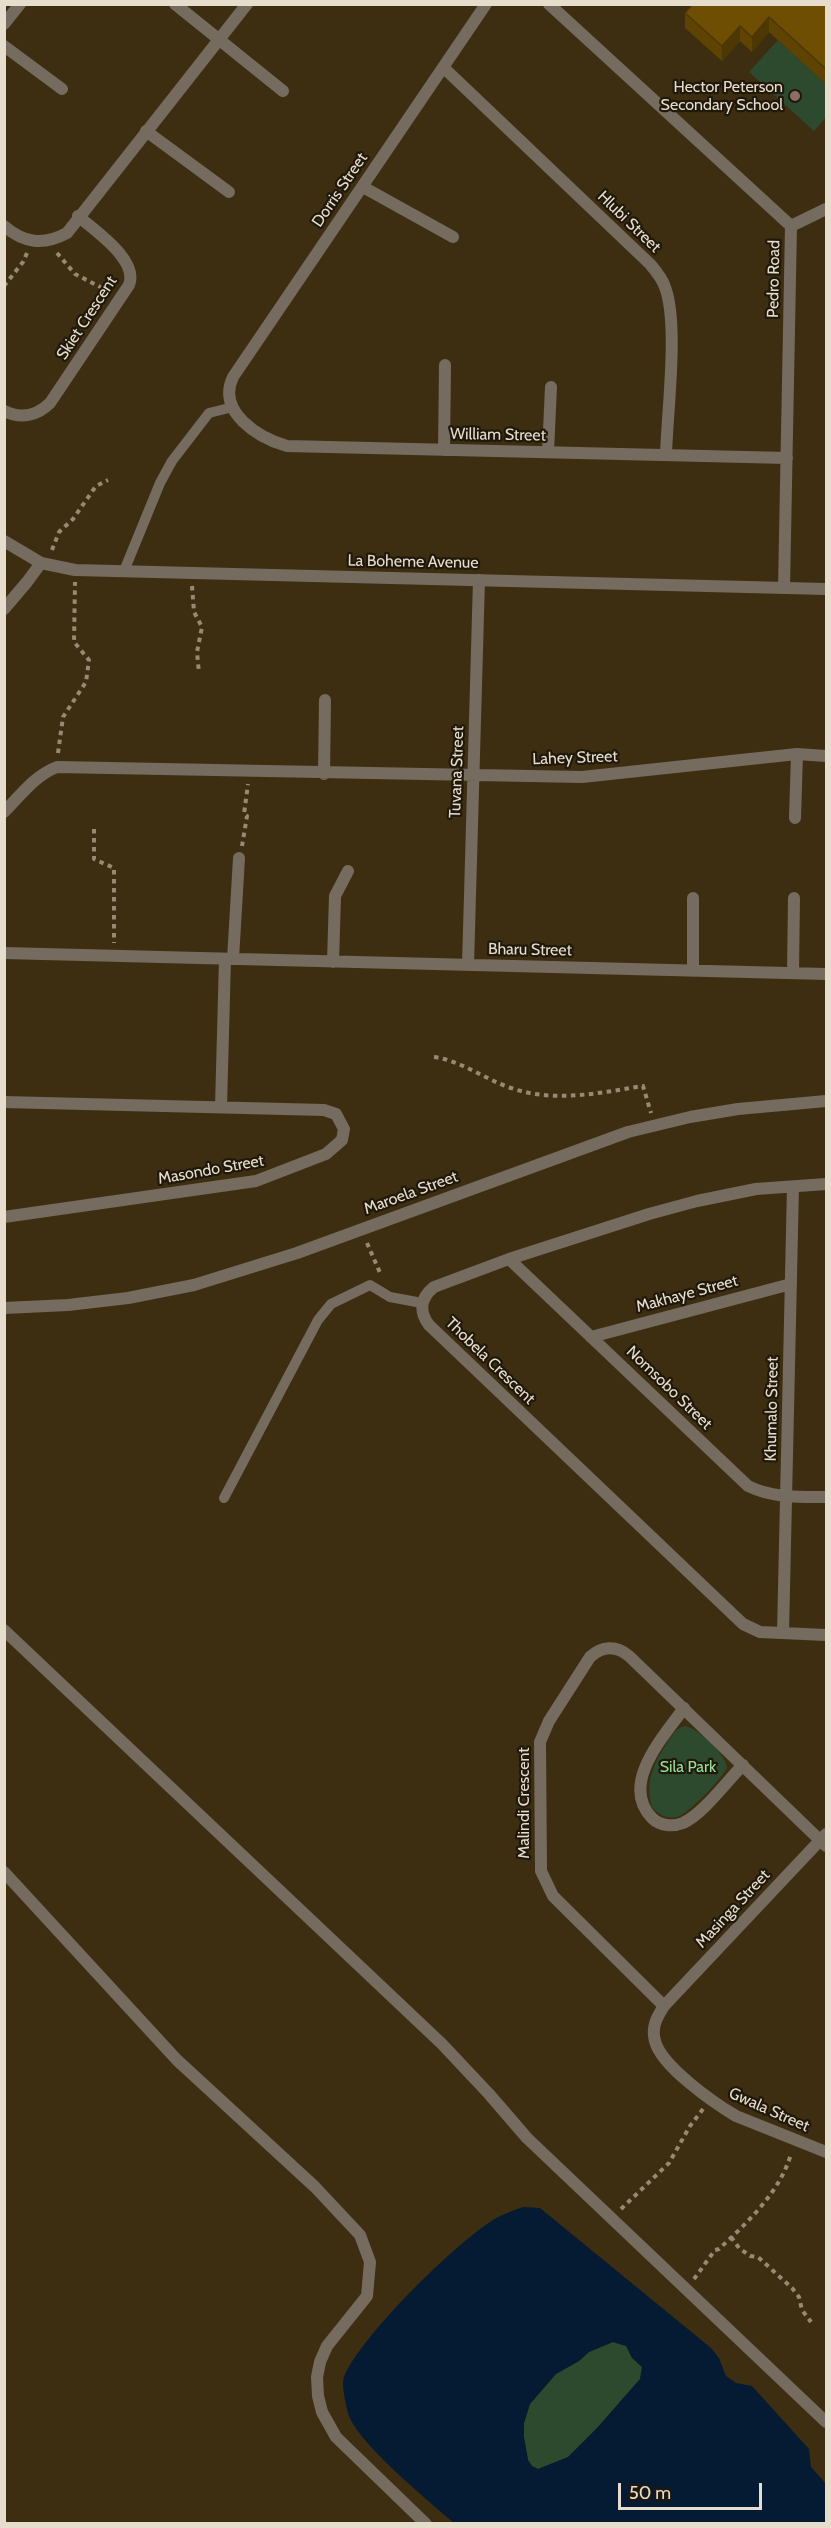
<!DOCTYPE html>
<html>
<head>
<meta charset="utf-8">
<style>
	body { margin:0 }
	#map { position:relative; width:831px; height:2528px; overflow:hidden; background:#3e2e11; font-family:Cabin,sans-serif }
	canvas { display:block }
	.frame { position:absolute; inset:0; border:6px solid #e7ddcc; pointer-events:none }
	.scale { position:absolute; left:618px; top:2483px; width:144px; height:27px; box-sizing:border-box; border:3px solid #e7ddcc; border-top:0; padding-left:8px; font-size:18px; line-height:21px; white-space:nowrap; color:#e7ddcc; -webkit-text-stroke:4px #1f180b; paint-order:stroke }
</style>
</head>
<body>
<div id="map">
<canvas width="831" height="2528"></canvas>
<div class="frame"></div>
<div class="scale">50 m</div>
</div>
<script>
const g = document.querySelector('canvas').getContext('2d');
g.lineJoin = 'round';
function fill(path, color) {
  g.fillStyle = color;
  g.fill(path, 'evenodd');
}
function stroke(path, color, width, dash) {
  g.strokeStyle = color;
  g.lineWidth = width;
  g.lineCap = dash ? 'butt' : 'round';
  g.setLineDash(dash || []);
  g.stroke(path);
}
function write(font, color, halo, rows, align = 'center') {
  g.font = font + ' Cabin,sans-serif';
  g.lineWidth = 4.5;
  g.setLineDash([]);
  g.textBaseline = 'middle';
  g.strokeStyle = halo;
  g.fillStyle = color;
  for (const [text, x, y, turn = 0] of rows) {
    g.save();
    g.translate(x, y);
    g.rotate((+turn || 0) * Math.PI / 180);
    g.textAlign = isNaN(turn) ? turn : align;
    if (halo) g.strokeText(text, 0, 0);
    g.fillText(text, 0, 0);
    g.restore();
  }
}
fill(new Path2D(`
	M 778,40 L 826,84 L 826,117 L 814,131 L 749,72 Z
	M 685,1726 C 698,1728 725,1754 727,1767 C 723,1778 688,1814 677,1817 C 666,1819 658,1814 652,1807 C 645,1782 653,1765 666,1745 C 671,1737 675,1728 685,1726 Z
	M 613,2342 L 626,2346 L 637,2363 L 642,2367 L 640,2379 L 597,2428 L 568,2457 L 538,2469 L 532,2466 L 528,2460 L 524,2437 L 524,2423 L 530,2404 L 556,2374 L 579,2361 L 589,2352 Z`), '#2d4a2e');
fill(new Path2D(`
	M 523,2207 L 540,2208 L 711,2348 L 719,2358 L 726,2376 L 736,2383 L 752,2386 L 809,2449 L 811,2467 L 826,2484 L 826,2523 L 454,2523 C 429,2501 356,2442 348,2413 C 346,2404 341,2385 344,2377 C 360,2337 453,2246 490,2222 C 500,2215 512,2211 523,2207 ZM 613,2342 L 626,2346 L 632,2358 L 642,2367 L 640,2379 L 597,2428 L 568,2457 L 538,2469 L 532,2466 L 528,2460 L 524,2437 L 524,2423 L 530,2404 L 556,2374 L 579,2361 L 589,2352 Z`), '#041b33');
stroke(new Path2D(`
	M 57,253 L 75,274 L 108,291
	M 4,286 L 23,262 L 27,253
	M 52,550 L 59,532 L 73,519 L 96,486 L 108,480
	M 192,586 L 194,612 L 202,627 L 197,652 L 199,673
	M 58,753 L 63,717 L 86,682 L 89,660 L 74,642 L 75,582
	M 94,829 L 94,859 L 114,868 L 114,943
	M 242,846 L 247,816 L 244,814 L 248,784
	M 434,1057 C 462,1061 484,1079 511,1088 C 554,1103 599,1093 643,1086 L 651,1113
	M 367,1243 L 381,1275
	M 621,2209 L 669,2163 L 690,2126 L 703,2109
	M 731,2237 L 739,2248 L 750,2256 L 758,2257 L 792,2288 L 799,2297 L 802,2310 L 811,2322
	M 694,2279 L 715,2250 L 719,2249 C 747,2223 780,2192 791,2154`), '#978a74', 4, [4.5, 4.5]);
stroke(new Path2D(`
	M 124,571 L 160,483 L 172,461 L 209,413 L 233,407
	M 224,1498 L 318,1320 L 331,1304 L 370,1285 L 390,1297 L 422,1303`), '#766b5f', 10);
stroke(new Path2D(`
	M 175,4 L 283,91
	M 486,4 L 233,377 C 216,412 259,438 287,446 L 787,458
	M 549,4 L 791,226 L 784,588
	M 4,24 L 20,4
	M 4,46 L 62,89
	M 444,68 L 650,264 C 656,271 662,278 665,287 C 679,324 667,413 666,455
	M 146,131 L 229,192
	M 363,187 L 453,237
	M 4,226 C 24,243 43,246 67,233 L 247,4
	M 791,226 L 826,209
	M 4,411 C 21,419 37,416 50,403 L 129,285 C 139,260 95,231 78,216
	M 444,450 L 445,365
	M 548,452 L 551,387
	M 4,609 L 27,582 L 41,563
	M 324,774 L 325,700
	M 4,812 C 21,795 34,776 57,767 L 582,777 L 797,754 L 826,756
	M 795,818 L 797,754
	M 4,953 L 826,974
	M 233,959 L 239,858
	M 333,962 L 335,896 L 348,871
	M 468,965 L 479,580
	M 693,971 L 693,898
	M 793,973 L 794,898
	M 4,1102 L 324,1110 L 336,1114 L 344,1129 L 342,1140 L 326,1154 L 256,1181 L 4,1217
	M 221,1107 L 225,959
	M 826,1184 L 756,1189 L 697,1201 L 649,1214 L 509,1259 L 434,1287 C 420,1298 419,1312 429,1325 L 743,1624 L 760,1632 L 826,1635
	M 509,1259 L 748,1486 C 772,1498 800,1497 826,1497
	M 591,1337 L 791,1284
	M 4,1630 L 442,2044 L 489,2094 L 527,2138 L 826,2422
	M 783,1633 L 793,1187
	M 684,1708 C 664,1736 619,1784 652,1818 C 660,1826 673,1827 683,1823 C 703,1814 727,1781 743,1765
	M 826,1834 L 664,2006 C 657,2017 651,2027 655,2041 C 661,2066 714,2103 736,2116 L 826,2152
	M 4,1872 L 177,2060 L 315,2187 L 360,2235 L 370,2262 L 367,2296 L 327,2346 L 320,2362 L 317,2377 L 318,2396 L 322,2412 L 336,2437 L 426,2524
	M 664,2006 L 553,1896 L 541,1871 L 540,1742 L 549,1721 L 590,1657 C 602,1646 616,1645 629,1656 L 826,1846`), '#766b5f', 12);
stroke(new Path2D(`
	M 4,541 L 41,563 L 75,570 L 826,589
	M 4,1308 L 68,1305 L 128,1298 L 194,1285 L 297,1253 L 628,1132 L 690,1117 L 738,1109 L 826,1101`), '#766b5f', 12);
fill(new Path2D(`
	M 826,4 L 826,84 L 769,32 L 752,52 L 740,41 L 722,61 L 685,28 L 685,13 Z`), '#5f4303');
fill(new Path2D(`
	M 769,17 L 769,32 L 752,52 L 752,37 Z
	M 740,26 L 740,41 L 722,61 L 722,46 Z`), '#4d3702');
const building = new Path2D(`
	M 693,4 L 826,4 L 826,69 L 769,17 L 752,37 L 740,26 L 722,46 L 685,13 Z`);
fill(building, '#6e4e03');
stroke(building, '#4d3702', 1.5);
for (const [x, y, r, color] of [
	[795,96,6,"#8d6e63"]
]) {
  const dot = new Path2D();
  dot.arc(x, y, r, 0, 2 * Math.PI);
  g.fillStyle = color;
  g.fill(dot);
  stroke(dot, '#1f180b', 2);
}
write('16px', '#e7ddcc', '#1f180b', [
	["Hector Peterson",783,87],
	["Secondary School",783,105]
], 'right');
write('16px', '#e7ddcc', '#1f180b', [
	["Dorris Street",340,190,-56],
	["Hlubi Street",629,222,44],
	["Pedro Road",774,279,-89],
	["Skiet Crescent",87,318,-57],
	["William Street",498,435,1],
	["La Boheme Avenue",413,562,1],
	["Lahey Street",575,758,-2],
	["Tuvana Street",457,772,-88],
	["Bharu Street",530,950,1],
	["Masondo Street",211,1170,-10],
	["Maroela Street",411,1193,-20],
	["Makhaye Street",687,1294,-15],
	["Thobela Crescent",490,1361,44],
	["Nomsobo Street",669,1388,44],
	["Khumalo Street",772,1409,-89],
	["Malindi Crescent",524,1803,-90],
	["Masinga Street",733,1909,-47],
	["Gwala Street",769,2110,24]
]);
write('16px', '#97df99', '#1f180b', [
	["Sila Park",688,1767]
]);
</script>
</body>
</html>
